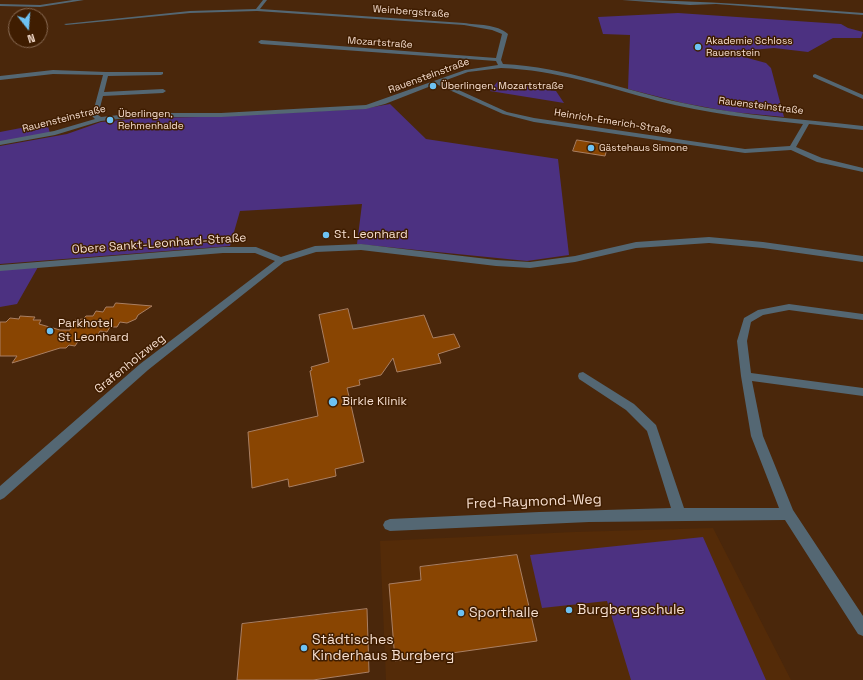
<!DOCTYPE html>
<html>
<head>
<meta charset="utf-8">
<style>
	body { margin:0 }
	#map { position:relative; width:863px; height:680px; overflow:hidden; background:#4a270b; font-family:"Space Grotesk",sans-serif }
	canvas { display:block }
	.north { position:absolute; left:8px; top:8px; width:40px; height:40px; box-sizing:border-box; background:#3f1d01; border:1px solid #886a53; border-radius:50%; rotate:163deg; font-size:11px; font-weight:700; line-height:16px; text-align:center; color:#f6decf }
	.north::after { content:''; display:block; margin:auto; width:14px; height:18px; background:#6dc2f3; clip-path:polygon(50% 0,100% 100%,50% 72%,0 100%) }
</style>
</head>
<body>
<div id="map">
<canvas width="863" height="680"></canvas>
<div class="north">N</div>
</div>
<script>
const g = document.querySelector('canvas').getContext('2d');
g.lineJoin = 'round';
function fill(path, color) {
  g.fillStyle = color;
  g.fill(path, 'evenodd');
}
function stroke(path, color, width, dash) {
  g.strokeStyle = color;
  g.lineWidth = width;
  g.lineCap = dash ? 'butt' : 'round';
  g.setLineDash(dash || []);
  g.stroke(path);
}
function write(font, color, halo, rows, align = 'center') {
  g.font = font + ' "Space Grotesk",sans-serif';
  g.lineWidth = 3;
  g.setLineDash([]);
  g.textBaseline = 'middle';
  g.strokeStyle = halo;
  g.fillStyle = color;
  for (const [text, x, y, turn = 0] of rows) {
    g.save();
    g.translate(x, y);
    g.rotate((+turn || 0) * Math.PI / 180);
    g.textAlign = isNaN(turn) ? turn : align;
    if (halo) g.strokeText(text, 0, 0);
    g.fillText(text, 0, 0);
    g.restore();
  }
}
fill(new Path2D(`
	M 713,528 L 791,680 L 386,680 L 380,541 L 575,532 Z`), '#542b08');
fill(new Path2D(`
	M 678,13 L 841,24 L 848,28 L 863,32 L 861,38 L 833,38 L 808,52 L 774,48 L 741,51 L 744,57 L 766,63 L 771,68 L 784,117 L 732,112 L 683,103 L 628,89 L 630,35 L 603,34 L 598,17 Z
	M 498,81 L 556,91 L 564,103 L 490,91 Z
	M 390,104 L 426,139 L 558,159 L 569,255 L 527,261 L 357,244 L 362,204 L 240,211 L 230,246 L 0,264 L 0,146 L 67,134 L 101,122 L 141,118 L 200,117 L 362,109 Z
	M 47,123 L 50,133 L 0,142 L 0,132 Z
	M 38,267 L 17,304 L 0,307 L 0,270 Z
	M 703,537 L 766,680 L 631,680 L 607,601 L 542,608 L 530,555 Z`), '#4c3181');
const building = new Path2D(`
	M 577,140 L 608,145 L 605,156 L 573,151 Z
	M 116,303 L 152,306 L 138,315 L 136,319 L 127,323 L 120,322 L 117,327 L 110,327 L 107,332 L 100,331 L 97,336 L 90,336 L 86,341 L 79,340 L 75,346 L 69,345 L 66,348 L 60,348 L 12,363 L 17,356 L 0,356 L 0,322 L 6,322 L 10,318 L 19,319 L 20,316 L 35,317 L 33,320 L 41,320 L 39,324 L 60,330 L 70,330 L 75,320 L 83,319 L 86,316 L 93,316 L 96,311 L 103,312 L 106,307 L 113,307 Z
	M 348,309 L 353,329 L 424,315 L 433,338 L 454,334 L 460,347 L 438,354 L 441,363 L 397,372 L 393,358 L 381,375 L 359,380 L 360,385 L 347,388 L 364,462 L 335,469 L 336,476 L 289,487 L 288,479 L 252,488 L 248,432 L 318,416 L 310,371 L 312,370 L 311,367 L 329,362 L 319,315 Z
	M 517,555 L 537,641 L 395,661 L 389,584 L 421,580 L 420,567 Z
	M 367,609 L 369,672 L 313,680 L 237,680 L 242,624 Z`);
fill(building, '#894502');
stroke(building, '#a97f63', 1);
fill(new Path2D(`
	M 73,0 L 84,0 L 40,7 L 0,6 L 0,4 L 40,5 Z
	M 263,0 L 267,0 L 260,9 L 464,23 C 477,25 497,24 508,34 L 501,60 L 503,64 C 566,67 622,90 683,103 C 742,116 803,119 863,126 L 863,130 L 809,124 L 796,147 L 822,158 L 863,168 L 863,172 L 817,162 L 791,150 L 745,153 L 534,122 L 503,114 L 436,84 L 385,104 L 366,109 L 221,117 L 137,117 L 101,121 L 55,135 L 0,145 L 0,141 L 54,131 L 95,119 L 92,116 L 103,75 L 53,74 L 0,80 L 0,76 L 53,70 L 106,72 L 163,72 L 163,74 L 161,75 L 108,76 L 104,92 L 163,89 L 166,91 L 163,93 L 103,96 L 98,115 L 101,117 L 137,113 L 221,113 L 366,105 L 465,70 L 498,65 L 496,61 L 261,44 L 258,42 L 261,40 L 496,58 L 502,34 L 492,30 L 464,25 L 257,11 L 190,13 L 66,25 L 64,24 L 190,11 L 256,9 ZM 501,68 C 556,70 606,87 658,101 C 706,113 754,119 803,124 L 790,146 L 745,149 L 534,118 L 507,112 L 441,82 L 468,72 Z
	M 622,0 C 702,0 783,7 863,13 L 863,15 L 716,4 L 690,5 Z
	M 815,74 L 863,95 L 863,99 L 813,77 L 813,75 Z
	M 709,237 L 763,242 L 863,256 L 863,262 L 763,248 L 709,243 L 636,248 L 575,262 L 530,268 L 496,266 L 361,250 L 316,252 L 284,262 L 148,370 L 4,498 L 0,500 L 0,486 L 140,364 L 275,261 L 255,253 L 223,253 L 0,271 L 0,265 L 223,247 L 256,247 L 281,257 L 315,246 L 361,244 L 496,260 L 530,262 L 575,256 L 636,242 Z
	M 789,304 L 863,314 L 863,320 L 789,310 L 763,315 L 751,322 L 747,341 L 751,373 L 863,388 L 863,396 L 752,381 L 763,436 L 793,510 L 863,616 L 863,636 L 858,634 L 785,520 L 589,522 L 390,531 L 385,529 L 383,525 L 385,521 L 390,519 L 539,512 L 671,508 L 647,431 L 626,410 L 579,379 L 578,376 L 579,373 L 583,372 L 634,404 L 656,425 L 684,508 L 779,508 L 751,436 L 741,376 L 737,341 L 744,318 L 758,310 Z`), '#546773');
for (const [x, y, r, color] of [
	[698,47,4,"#6dc2f3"],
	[433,86,4,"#6dc2f3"],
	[110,120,4,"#6dc2f3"],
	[591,148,4,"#6dc2f3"],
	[326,235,4,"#6dc2f3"],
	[50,331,4,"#6dc2f3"],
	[333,402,5,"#6dc2f3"],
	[569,610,4,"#6dc2f3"],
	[461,613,4,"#6dc2f3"],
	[304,648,4,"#6dc2f3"]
]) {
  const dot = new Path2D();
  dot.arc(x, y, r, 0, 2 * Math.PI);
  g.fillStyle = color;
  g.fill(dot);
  stroke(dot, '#3f1d01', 1.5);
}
write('10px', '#f6decf', '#3f1d01', [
	["Weinbergstraße",411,12,4],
	["Mozartstraße",380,43,4],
	["Rauensteinstraße",429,76,-20],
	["Rauensteinstraße",761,106,7],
	["Rauensteinstraße",64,119,-14],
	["Heinrich-Emerich-Straße",613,122,9]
]);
write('10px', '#f6decf', '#3f1d01', [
	["Akademie Schloss",706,41],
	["Rauenstein",706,53],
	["Überlingen, Mozartstraße",441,86],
	["Überlingen,",118,114],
	["Rehmenhalde",118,126],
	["Gästehaus Simone",599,148]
], 'left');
write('12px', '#f6decf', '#3f1d01', [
	["St. Leonhard",334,235],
	["Parkhotel",58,324],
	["St Leonhard",58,338],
	["Birkle Klinik",342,402]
], 'left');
write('12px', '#f6decf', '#3f1d01', [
	["Obere Sankt-Leonhard-Straße",159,244,-4],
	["Grafenholzweg",130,364,-39]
]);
write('14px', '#f6decf', '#3f1d01', [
	["Fred-Raymond-Weg",534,502,-2]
]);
write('14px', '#f6decf', '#3f1d01', [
	["Burgbergschule",577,610],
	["Sporthalle",469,613],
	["Städtisches",312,640],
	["Kinderhaus Burgberg",312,656]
], 'left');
</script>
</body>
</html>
